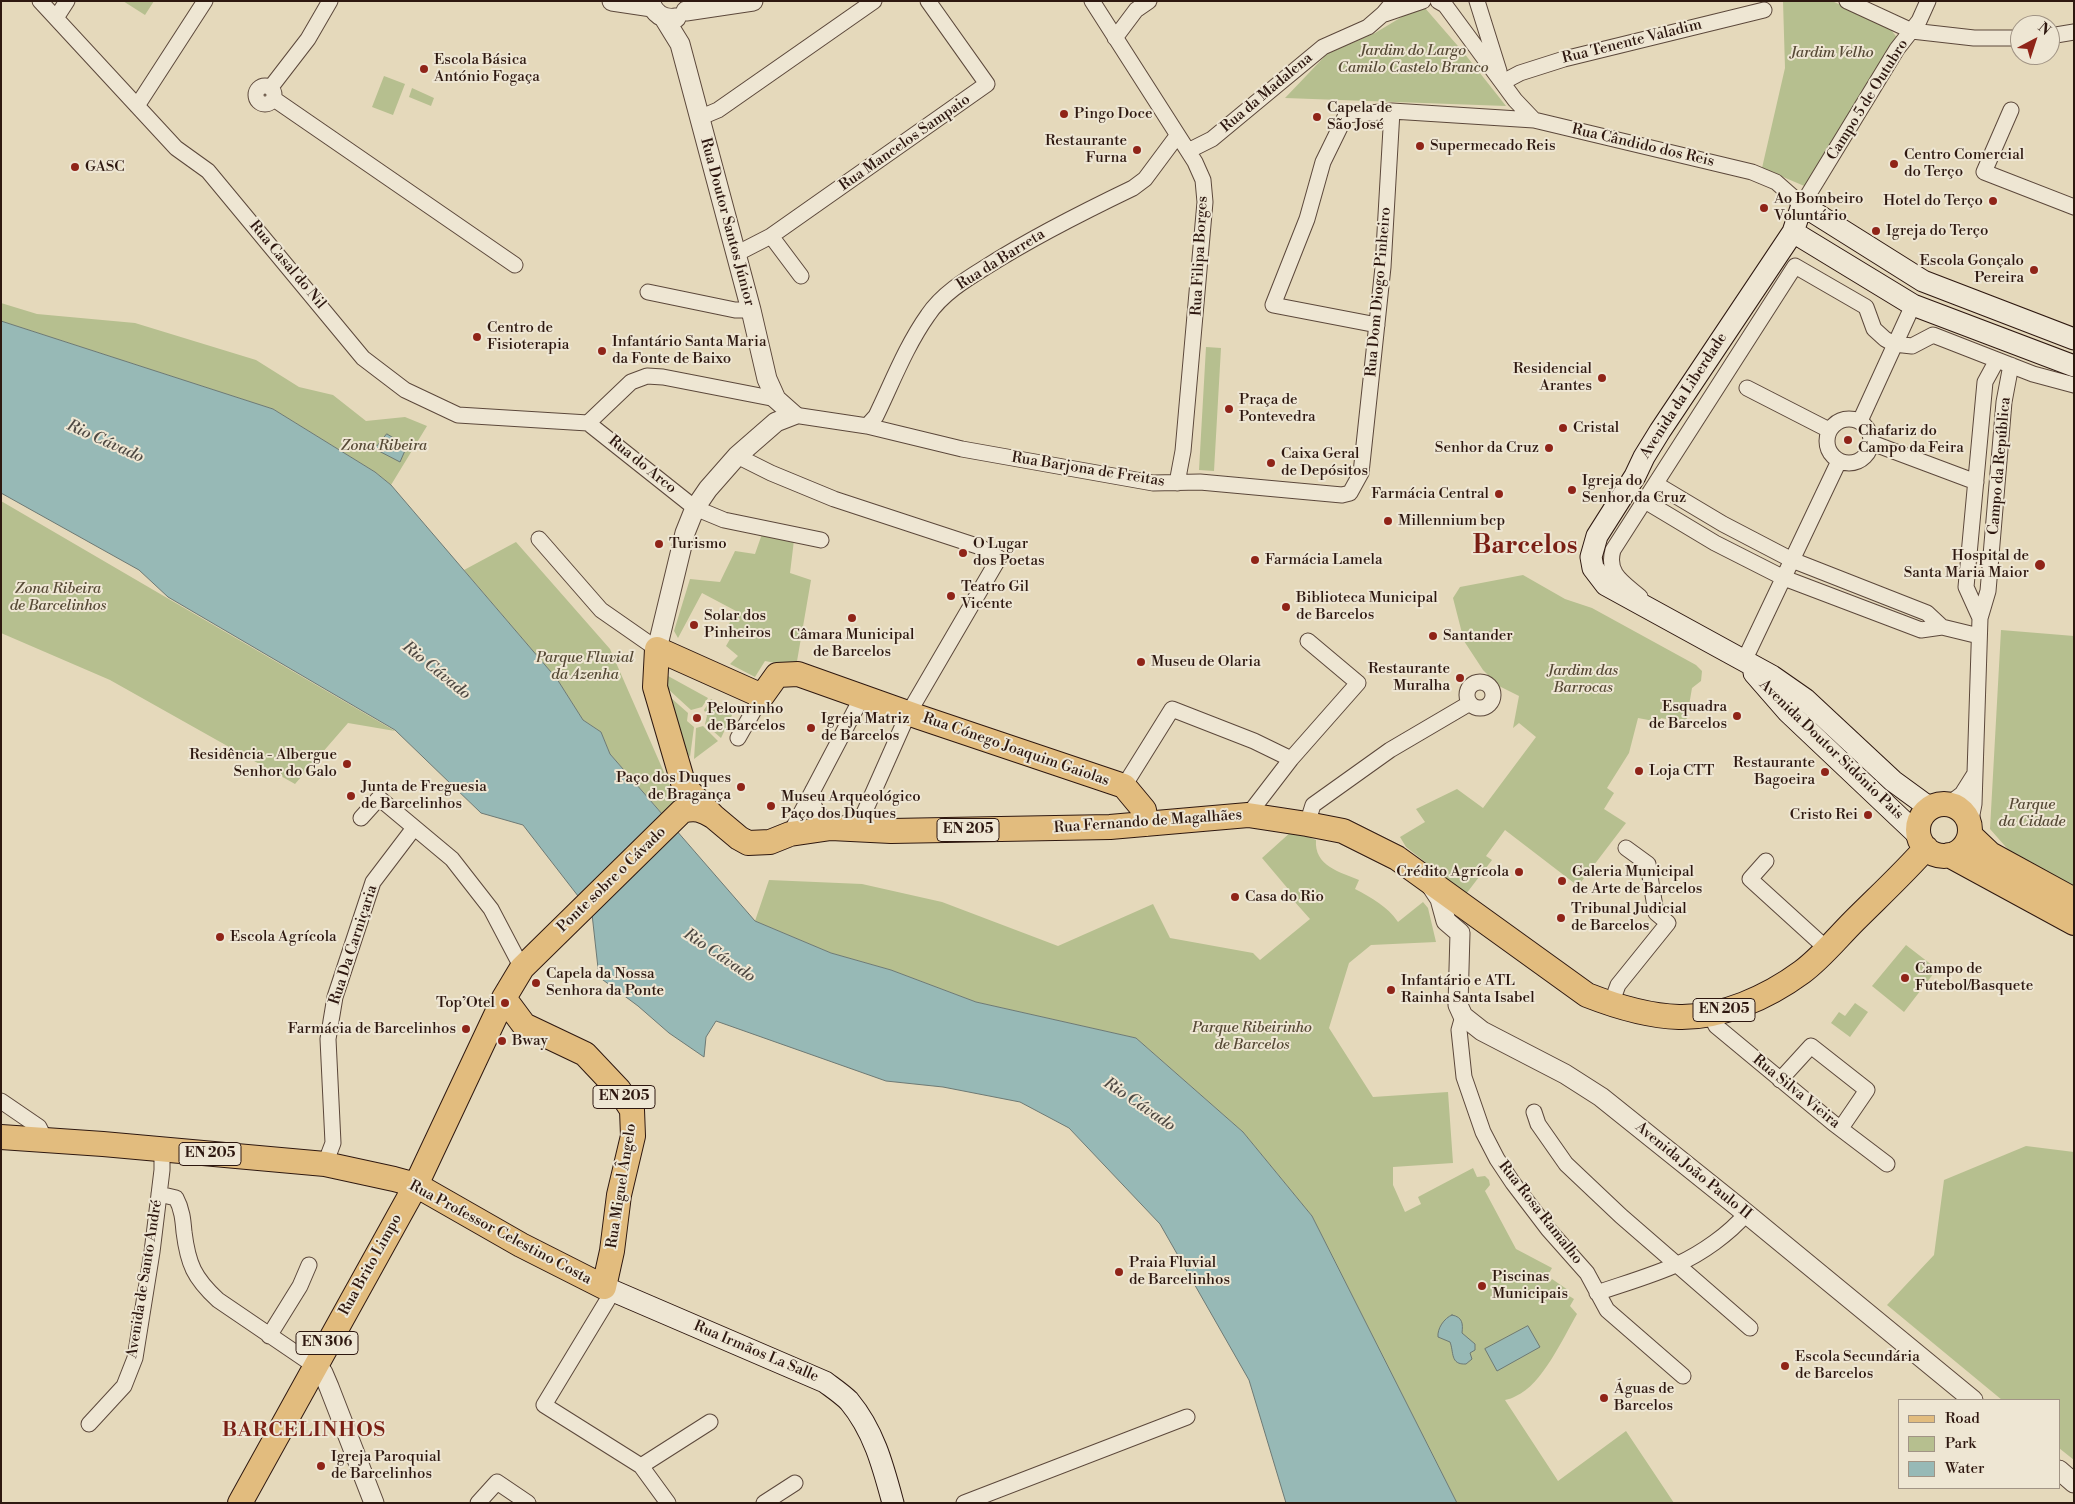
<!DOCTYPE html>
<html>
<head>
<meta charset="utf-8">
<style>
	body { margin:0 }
	#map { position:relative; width:2075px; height:1504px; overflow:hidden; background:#e5d9bb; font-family:"Libre Bodoni",serif }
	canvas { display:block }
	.frame { position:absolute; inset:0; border:2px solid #2e1810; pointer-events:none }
	.legend { position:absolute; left:1898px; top:1399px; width:162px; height:90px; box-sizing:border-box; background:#eee6d3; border:1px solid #a19485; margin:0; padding:6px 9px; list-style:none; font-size:15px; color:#2e1810 }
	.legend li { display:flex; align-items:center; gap:10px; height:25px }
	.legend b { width:25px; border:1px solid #a19485 }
	.north { position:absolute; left:2010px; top:15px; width:50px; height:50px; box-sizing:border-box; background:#eee6d3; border:1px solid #a19485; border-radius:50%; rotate:40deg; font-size:14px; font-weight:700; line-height:20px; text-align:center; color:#2e1810 }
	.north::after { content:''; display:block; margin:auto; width:18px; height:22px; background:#8f2418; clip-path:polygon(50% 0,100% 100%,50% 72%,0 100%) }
</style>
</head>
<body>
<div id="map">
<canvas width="2075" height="1504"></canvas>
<div class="frame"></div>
<ul class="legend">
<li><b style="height:6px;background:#e2bc7e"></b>Road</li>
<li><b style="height:14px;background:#b6bf8f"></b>Park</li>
<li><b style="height:14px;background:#97b9b6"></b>Water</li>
</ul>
<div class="north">N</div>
</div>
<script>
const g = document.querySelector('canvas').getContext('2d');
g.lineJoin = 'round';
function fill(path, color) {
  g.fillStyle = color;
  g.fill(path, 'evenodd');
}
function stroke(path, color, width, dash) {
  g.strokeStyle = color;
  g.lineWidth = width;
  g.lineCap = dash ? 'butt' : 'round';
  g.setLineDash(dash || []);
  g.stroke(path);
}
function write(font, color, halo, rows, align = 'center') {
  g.font = font + ' "Libre Bodoni",serif';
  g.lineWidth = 4;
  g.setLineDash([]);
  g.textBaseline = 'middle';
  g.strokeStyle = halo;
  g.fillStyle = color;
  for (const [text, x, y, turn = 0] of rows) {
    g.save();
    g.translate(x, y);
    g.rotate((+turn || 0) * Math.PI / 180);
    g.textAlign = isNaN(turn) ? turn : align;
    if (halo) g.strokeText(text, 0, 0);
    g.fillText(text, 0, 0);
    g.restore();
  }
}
fill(new Path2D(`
	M 123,1 L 154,1 L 145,15 Z
	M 1783,1 L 1832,1 L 1889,27 L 1898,39 L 1809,188 L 1762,168 L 1785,68 Z
	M 1425,8 L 1464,53 L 1506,106 L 1285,98 L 1327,54 L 1375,33 L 1410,12 Z
	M 384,76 L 405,84 L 393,115 L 372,107 Z
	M 412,88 L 434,98 L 431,106 L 409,97 Z
	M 1,303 L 37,314 L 135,323 L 256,360 L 299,387 L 333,395 L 366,421 L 405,417 L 427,426 L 391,485 L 375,472 L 273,409 L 1,321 Z
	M 1206,347 L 1221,348 L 1214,471 L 1199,470 Z
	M 1,501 L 395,731 L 348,723 L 295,784 L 110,680 L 1,633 Z
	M 762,534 L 794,540 L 790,573 L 811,580 L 796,667 L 765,661 L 755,677 L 730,664 L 738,656 L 726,646 L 730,639 L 727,636 L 732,627 L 729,624 L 736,611 L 702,593 L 678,638 L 674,631 L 690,579 L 720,582 L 735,551 L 755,554 Z
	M 516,542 L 610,649 L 677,802 L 666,818 L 610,754 L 601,732 L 583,720 L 557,679 L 464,570 Z
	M 1523,575 L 1565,599 L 1592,608 L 1696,665 L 1702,671 L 1701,681 L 1692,688 L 1686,723 L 1661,718 L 1659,722 L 1638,718 L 1629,753 L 1607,788 L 1614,793 L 1604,809 L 1626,823 L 1578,886 L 1505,830 L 1486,856 L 1492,860 L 1466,894 L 1406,847 L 1400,837 L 1425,822 L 1416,809 L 1457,789 L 1483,808 L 1536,737 L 1519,723 L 1513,728 L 1519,696 L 1499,686 L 1483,670 L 1464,641 L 1453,598 L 1460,587 Z
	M 2001,630 L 2074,636 L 2074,887 L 2012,854 L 1990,829 Z
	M 668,676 L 708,698 L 702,707 L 691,710 L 668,689 Z
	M 670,697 L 688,713 L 687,721 L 694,727 L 690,757 L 686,752 Z
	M 711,699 L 733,713 L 721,738 L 705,724 L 707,716 L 704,710 Z
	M 703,726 L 718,741 L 694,759 L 696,728 Z
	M 1292,831 L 1316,840 C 1314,866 1340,872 1359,880 L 1355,889 C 1372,898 1387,906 1398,922 L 1423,902 L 1428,908 L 1436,942 L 1371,945 L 1349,963 L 1329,1028 L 1373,1097 L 1448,1092 L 1453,1163 L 1393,1167 L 1393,1185 L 1405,1212 L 1421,1204 L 1418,1197 L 1473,1168 L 1477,1177 L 1485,1176 L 1489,1180 L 1490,1185 L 1485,1191 L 1516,1249 L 1552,1268 L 1546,1279 L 1550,1282 L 1552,1279 L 1568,1290 L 1566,1294 L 1574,1299 L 1570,1306 L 1577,1314 C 1563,1338 1542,1385 1516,1396 C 1513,1398 1509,1399 1505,1400 L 1558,1481 L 1626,1431 L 1674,1503 L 1457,1503 L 1312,1216 L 1243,1132 L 1136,1038 L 976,1002 L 891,970 L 831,953 L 755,921 L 769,880 L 862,884 L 942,902 L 1058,946 L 1153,904 L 1170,938 L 1253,953 L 1260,960 L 1310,919 L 1286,892 L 1289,890 L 1262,858 Z
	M 1906,945 L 1937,969 L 1904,1012 L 1872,986 Z
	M 1855,1003 L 1868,1012 L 1850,1037 L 1831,1023 L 1839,1012 L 1845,1016 Z
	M 2026,1146 L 2074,1152 L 2074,1460 L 2059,1448 L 2059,1400 L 2002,1400 L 1887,1305 L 1934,1255 L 1944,1180 Z`), '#b6bf8f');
const water = new Path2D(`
	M 1,321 L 273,409 L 375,472 L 391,485 L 557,679 L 583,720 L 601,732 L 610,754 L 755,921 L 831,953 L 891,970 L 976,1002 L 1136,1038 L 1243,1132 L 1312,1216 L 1457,1503 L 1286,1503 L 1249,1380 L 1160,1224 L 1069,1128 L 1020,1102 L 943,1087 L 886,1081 L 716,1021 L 706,1037 L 704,1057 L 669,1033 L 638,1006 L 599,977 L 592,914 L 523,825 L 481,813 L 395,730 L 168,597 L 139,570 L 1,493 Z
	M 387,434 L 407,446 L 400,462 L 375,449 Z
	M 1452,1315 C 1463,1317 1463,1324 1462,1333 L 1475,1344 L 1475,1350 L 1470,1353 L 1472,1359 L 1466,1364 C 1450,1365 1454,1352 1450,1342 L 1438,1337 C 1437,1329 1444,1318 1452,1315 Z
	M 1528,1326 L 1540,1347 L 1497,1371 L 1485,1349 Z`);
fill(water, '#97b9b6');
stroke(water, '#6d7974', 1);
const minor = new Path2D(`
	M 40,1 L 176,148 L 208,171 L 363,358 L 405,390 L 458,415 L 588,423
	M 1092,1 L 1195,162 L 1203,180 L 1205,202 L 1183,451 L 1177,483
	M 1438,1 L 1445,5 L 1515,100 L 1534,120
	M 1477,1 L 1499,71
	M 1847,1 L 1912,31 L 1974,38 L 2020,38
	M 1385,14 L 1423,1
	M 56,18 L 67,1
	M 2050,36 L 2074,32
	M 1115,38 L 1136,10 L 1149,1
	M 1503,82 L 1520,73 L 1564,59 L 1764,10
	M256 95a9 9 0 1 1 18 0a9 9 0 1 1-18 0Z
	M 271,87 L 308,39 L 330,1
	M 274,99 L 515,265
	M 137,106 L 205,1
	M 2011,110 L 1984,172 L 2074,207
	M 699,118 L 718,110 L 874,1
	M 1188,151 L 1212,139 L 1323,47 L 1368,27 L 1383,14 L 1394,1
	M 771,236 L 801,276
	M 736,254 L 771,236 L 987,84 L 928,1
	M 648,292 L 735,310 L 751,310
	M 1377,325 L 1273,305 L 1307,219 L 1323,162 L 1346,115 L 1392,111 L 1534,120 L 1752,172 L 1776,182 L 1802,205 L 1897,49 L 1919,21 L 1928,1
	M 1747,388 L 1829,430
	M 794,415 L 867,426 L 962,449 L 1153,483 L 1200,482 L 1342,495 L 1350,493 L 1361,473 L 1383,267 L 1392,111
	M1827 441a22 22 0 1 1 44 0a22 22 0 1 1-44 0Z
	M 1860,421 L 1913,305
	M 588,423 L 695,508 L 724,520 L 821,540
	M 588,423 L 631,382 L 647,376 L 663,377 L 776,399
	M 867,426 L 876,416 C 892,383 906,346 928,315 C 942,294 965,280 986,267 C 1033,237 1083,212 1133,188 L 1145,179 L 1177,136
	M 1872,443 L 1976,482
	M 737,456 L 771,473 L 834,499 L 980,547 L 999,558 L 908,714 L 857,829
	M 1656,484 L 1723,524 L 1792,560 L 1927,613 L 1942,627
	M 1645,501 L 1715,543 L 1784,578 L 1921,630 L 1942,627 L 1979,636
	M 539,539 L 601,610 L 657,649
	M 1640,597 C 1624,583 1606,574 1613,550 L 1795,266 L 1866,307 L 1874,329 L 1885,339 L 1894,344 L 1912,346 L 1933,335 L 2033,374 L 2074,385
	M 1980,618 L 1966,587 L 1985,382 L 1997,360
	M 1744,661 L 1839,461
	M1467 695a13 13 0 1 1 26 0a13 13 0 1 1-26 0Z
	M 738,738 L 762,696
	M 1124,786 L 1172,709 L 1254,741 L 1291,759
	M 813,790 L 814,807 L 831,828
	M 1949,804 L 1962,794 L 1974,775
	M 1248,815 L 1291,759 L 1358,683 L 1308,641
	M 361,818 L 379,798 L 452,859 L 491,909 L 522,968
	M 1307,824 L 1313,805 L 1390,750 L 1470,703
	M 1970,825 L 1974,804 L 1980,618 L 1988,591 L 2004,402 L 2011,365
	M 790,834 L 862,697
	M 1766,861 L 1750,879 L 1827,949
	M 1611,1004 L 1618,985 L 1668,923 L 1656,913 L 1648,864 L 1626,848
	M 1710,1014 L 1716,1026 L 1833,1123 L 1887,1164
	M 1463,1016 L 1459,1030 L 1464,1077 L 1483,1132 L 1497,1159 L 1513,1183 L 1548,1229 L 1587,1273 L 1607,1310 L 1683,1376
	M 1780,1080 L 1811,1046 L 1867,1090 L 1841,1128
	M 1,1101 L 39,1127 L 45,1139
	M 1534,1112 L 1538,1124 L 1566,1164 L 1621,1216 L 1750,1328
	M 325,1164 L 333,1143 L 328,1039 L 335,997 L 373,882 L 414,828
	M 159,1194 L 176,1198 C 182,1209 183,1220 184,1232 C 188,1264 194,1278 218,1300 L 315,1366
	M 613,1291 L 544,1405 L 641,1466
	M 1597,1293 C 1623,1284 1654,1275 1678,1264 C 1702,1253 1729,1234 1746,1214
	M 269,1336 L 300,1286 L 309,1265
	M 89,1424 L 124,1386 L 135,1358 L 152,1252 L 162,1170 L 162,1150
	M 478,1503 L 497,1482 L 528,1503
	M 668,1503 L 641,1466 L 710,1422
	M 764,1503 L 795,1483
	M 964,1503 L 1187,1417`);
const tertiary = new Path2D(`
	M 612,1 L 652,7
	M 650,1 C 654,14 663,20 676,18
	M 686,11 L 753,1
	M 657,649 L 685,533 L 695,508 L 708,489 L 737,456 L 776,422 L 794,415 L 776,399 L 767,379 L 751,310 L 680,44 L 664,18
	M 1430,884 L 1440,899 L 1446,921 L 1460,933
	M 1460,933 L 1458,1005 L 1463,1016 L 1482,1031 L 1565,1074 L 1601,1097 L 1737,1206 L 1973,1400
	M 315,1366 L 323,1373 L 329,1387 L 374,1503
	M 2059,1470 L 2074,1483`);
const secondary = new Path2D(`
	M 1793,232 L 1913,305 L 2074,366
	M 1754,673 L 1788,712 L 1918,835
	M 1930,808 L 1893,781 L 1805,699 L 1772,676 L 1606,585 L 1593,568 L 1591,557 L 1597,536 L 1635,476 L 1644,457 L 1660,431 L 1793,232 L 1802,205 L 1923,281 L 2074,339
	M 604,1287 L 825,1382 C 833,1388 842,1394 849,1401 C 874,1431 883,1466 893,1503`);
const primary = new Path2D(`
	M1918 830a26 26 0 1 1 52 0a26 26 0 1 1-52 0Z
	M 1146,824 L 1144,810 L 1124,786 L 919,717 L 798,674 L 777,675 L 762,696 L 657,649 L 655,687 L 684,786 L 714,817 L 739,838 L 748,843 L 770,842 L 790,834 L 831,828 L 891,831 L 1110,827 L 1248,815 L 1307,824 L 1343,831 L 1397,858 L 1587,995 C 1615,1006 1648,1016 1679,1017 C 1722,1018 1768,997 1802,972 C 1821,958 1837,938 1854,921 C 1878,897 1903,874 1926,848
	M 1970,835 L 1990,854 L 2074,900
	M 1949,855 L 2074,923
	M 1,1137 L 103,1144 L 325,1164 L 394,1179 L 416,1185 L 521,1245 L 604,1287 L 612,1251 L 619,1195 L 633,1136 L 632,1110 L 619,1090 L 585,1054 L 524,1025 L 504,998
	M 240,1503 L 416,1185 L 504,998 L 522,968 L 682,811 C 696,807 702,810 714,817`);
stroke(minor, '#5c483b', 17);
stroke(tertiary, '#5c483b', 21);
stroke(secondary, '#2e1810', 23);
stroke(primary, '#2e1810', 26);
stroke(minor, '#eee6d3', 15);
stroke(tertiary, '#eee6d3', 19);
stroke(secondary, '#eee6d3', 21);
stroke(primary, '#e2bc7e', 24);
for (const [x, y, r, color] of [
	[424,69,5,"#8f2418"],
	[1064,114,5,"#8f2418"],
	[1317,117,5,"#8f2418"],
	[1420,146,5,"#8f2418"],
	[1137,150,5,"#8f2418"],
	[1894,164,5,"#8f2418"],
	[75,167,5,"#8f2418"],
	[1993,201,5,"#8f2418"],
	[1764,208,5,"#8f2418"],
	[1876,231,5,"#8f2418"],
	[2034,270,5,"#8f2418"],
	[477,337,5,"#8f2418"],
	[602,351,5,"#8f2418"],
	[1602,378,5,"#8f2418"],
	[1229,409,5,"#8f2418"],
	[1563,428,5,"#8f2418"],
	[1848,440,5,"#8f2418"],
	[1549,448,5,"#8f2418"],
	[1271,463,5,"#8f2418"],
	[1572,490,5,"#8f2418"],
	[1499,494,5,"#8f2418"],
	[1388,521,5,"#8f2418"],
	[659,544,5,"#8f2418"],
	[963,553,5,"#8f2418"],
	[1255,560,5,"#8f2418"],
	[2040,565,6,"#8f2418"],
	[951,596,5,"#8f2418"],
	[1286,607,5,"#8f2418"],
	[852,618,5,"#8f2418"],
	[694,625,5,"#8f2418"],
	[1433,636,5,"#8f2418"],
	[1141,662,5,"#8f2418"],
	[1460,678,5,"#8f2418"],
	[1737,716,5,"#8f2418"],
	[697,718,5,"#8f2418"],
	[811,728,5,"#8f2418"],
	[347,764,5,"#8f2418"],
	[1639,771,5,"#8f2418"],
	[1825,772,5,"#8f2418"],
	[741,787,5,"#8f2418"],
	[351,796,5,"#8f2418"],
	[771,806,5,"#8f2418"],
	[1868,815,5,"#8f2418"],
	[1519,872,5,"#8f2418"],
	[1562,881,5,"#8f2418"],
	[1235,897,5,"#8f2418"],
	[1561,918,5,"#8f2418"],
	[220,937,5,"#8f2418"],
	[1905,978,5,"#8f2418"],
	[536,983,5,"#8f2418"],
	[1391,990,5,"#8f2418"],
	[505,1003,5,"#8f2418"],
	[466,1029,5,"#8f2418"],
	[502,1041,5,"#8f2418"],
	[1119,1272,5,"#8f2418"],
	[1482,1286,5,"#8f2418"],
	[1785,1366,5,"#8f2418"],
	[1604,1398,5,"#8f2418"],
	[321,1466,5,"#8f2418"]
]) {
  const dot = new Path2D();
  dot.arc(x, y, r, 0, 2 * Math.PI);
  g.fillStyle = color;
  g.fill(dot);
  stroke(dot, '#eee6d3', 2);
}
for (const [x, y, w] of [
	[968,830,62],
	[1724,1010,62],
	[624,1097,62],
	[210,1154,62],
	[327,1343,62]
]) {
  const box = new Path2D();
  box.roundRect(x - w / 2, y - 11.5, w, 23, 4);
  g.fillStyle = '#eee6d3';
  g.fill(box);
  stroke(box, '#2e1810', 1);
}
write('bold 14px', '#2e1810', null, [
	["EN 205",968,830],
	["EN 205",1724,1010],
	["EN 205",624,1097],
	["EN 205",210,1154],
	["EN 306",327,1343]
]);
write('15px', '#2e1810', '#eee6d3', [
	["Rua Tenente Valadim",1632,42,-14],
	["Rua da Madalena",1267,93,-40],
	["Campo 5 de Outubro",1868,100,-58],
	["Rua Mancelos Sampaio",905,143,-35],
	["Rua Cândido dos Reis",1643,146,13],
	["Rua Doutor Santos Júnior",727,222,75],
	["Rua Filipa Borges",1200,256,-87],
	["Rua da Barreta",1001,260,-32],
	["Rua Casal do Nil",287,265,50],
	["Rua Dom Diogo Pinheiro",1379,292,-85],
	["Avenida da Liberdade",1684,396,-57],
	["Rua do Arco",642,465,39],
	["Campo da República",2000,466,-85],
	["Rua Barjona de Freitas",1088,470,9],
	["Rua Cónego Joaquim Gaiolas",1016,750,19],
	["Avenida Doutor Sidónio Pais",1831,750,44],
	["Rua Fernando de Magalhães",1148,822,-4],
	["Ponte sobre o Cávado",612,880,-44],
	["Rua Da Carniçaria",354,945,-72],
	["Rua Silva Vieira",1796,1092,39],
	["Avenida João Paulo II",1693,1171,39],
	["Rua Miguel Ângelo",622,1186,-81],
	["Rua Rosa Ramalho",1540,1213,52],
	["Rua Professor Celestino Costa",500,1233,28],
	["Rua Brito Limpo",371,1265,-61],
	["Avenida de Santo André",145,1279,-81],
	["Rua Irmãos La Salle",756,1352,23]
]);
write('italic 15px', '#574a36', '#eee6d3', [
	["Jardim do Largo",1413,51],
	["Camilo Castelo Branco",1413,68],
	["Jardim Velho",1832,53],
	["Zona Ribeira",384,446],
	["Zona Ribeira",58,589],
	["de Barcelinhos",58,606],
	["Parque Fluvial",585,658],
	["da Azenha",585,675],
	["Jardim das",1583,671],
	["Barrocas",1583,688],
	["Parque",2032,805],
	["da Cidade",2032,822],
	["Parque Ribeirinho",1252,1028],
	["de Barcelos",1252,1045]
]);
write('15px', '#2e1810', '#eee6d3', [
	["Escola Básica",434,60],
	["António Fogaça",434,77],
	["Capela de",1327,108],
	["São José",1327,125],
	["Pingo Doce",1074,114],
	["Restaurante",1127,141,"right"],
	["Furna",1127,158,"right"],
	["Supermecado Reis",1430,146],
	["Centro Comercial",1904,155],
	["do Terço",1904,172],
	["GASC",85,167],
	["Ao Bombeiro",1774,199],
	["Voluntário",1774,216],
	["Hotel do Terço",1983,201,"right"],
	["Igreja do Terço",1886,231],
	["Escola Gonçalo",2024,261,"right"],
	["Pereira",2024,278,"right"],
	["Centro de",487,328],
	["Fisioterapia",487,345],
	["Infantário Santa Maria",612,342],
	["da Fonte de Baixo",612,359],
	["Residencial",1592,369,"right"],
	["Arantes",1592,386,"right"],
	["Praça de",1239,400],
	["Pontevedra",1239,417],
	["Cristal",1573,428],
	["Chafariz do",1858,431],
	["Campo da Feira",1858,448],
	["Senhor da Cruz",1539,448,"right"],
	["Caixa Geral",1281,454],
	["de Depósitos",1281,471],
	["Igreja do",1582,481],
	["Senhor da Cruz",1582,498],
	["Farmácia Central",1489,494,"right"],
	["Millennium bcp",1398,521],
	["Turismo",669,544],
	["O Lugar",973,544],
	["dos Poetas",973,561],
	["Hospital de",2029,556,"right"],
	["Santa Maria Maior",2029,573,"right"],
	["Farmácia Lamela",1265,560],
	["Teatro Gil",961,587],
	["Vicente",961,604],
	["Biblioteca Municipal",1296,598],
	["de Barcelos",1296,615],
	["Solar dos",704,616],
	["Pinheiros",704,633],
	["Câmara Municipal",852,635,"center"],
	["de Barcelos",852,652,"center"],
	["Santander",1443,636],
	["Museu de Olaria",1151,662],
	["Restaurante",1450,669,"right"],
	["Muralha",1450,686,"right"],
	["Esquadra",1727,707,"right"],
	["de Barcelos",1727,724,"right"],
	["Pelourinho",707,709],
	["de Barcelos",707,726],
	["Igreja Matriz",821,719],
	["de Barcelos",821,736],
	["Residência - Albergue",337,755,"right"],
	["Senhor do Galo",337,772,"right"],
	["Restaurante",1815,763,"right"],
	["Bagoeira",1815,780,"right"],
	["Loja CTT",1649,771],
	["Paço dos Duques",731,778,"right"],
	["de Bragança",731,795,"right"],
	["Junta de Freguesia",361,787],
	["de Barcelinhos",361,804],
	["Museu Arqueológico",781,797],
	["Paço dos Duques",781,814],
	["Cristo Rei",1858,815,"right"],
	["Crédito Agrícola",1509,872,"right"],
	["Galeria Municipal",1572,872],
	["de Arte de Barcelos",1572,889],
	["Casa do Rio",1245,897],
	["Tribunal Judicial",1571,909],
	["de Barcelos",1571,926],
	["Escola Agrícola",230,937],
	["Campo de",1915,969],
	["Futebol/Basquete",1915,986],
	["Capela da Nossa",546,974],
	["Senhora da Ponte",546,991],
	["Infantário e ATL",1401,981],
	["Rainha Santa Isabel",1401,998],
	["Top’Otel",495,1003,"right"],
	["Farmácia de Barcelinhos",456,1029,"right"],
	["Bway",512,1041],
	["Praia Fluvial",1129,1263],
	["de Barcelinhos",1129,1280],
	["Piscinas",1492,1277],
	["Municipais",1492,1294],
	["Escola Secundária",1795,1357],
	["de Barcelos",1795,1374],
	["Águas de",1614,1389],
	["Barcelos",1614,1406],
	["Igreja Paroquial",331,1457],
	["de Barcelinhos",331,1474]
], 'left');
write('italic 16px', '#4e4842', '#eee6d3', [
	["Rio Cávado",105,442,24],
	["Rio Cávado",436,671,39],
	["Rio Cávado",719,956,34],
	["Rio Cávado",1139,1105,34]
]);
g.letterSpacing = '1px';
write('bold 20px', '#7a1f14', '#eee6d3', [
	["BARCELINHOS",304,1431]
]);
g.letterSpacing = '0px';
write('bold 25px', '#7a1f14', '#eee6d3', [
	["Barcelos",1525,547]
]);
</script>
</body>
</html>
